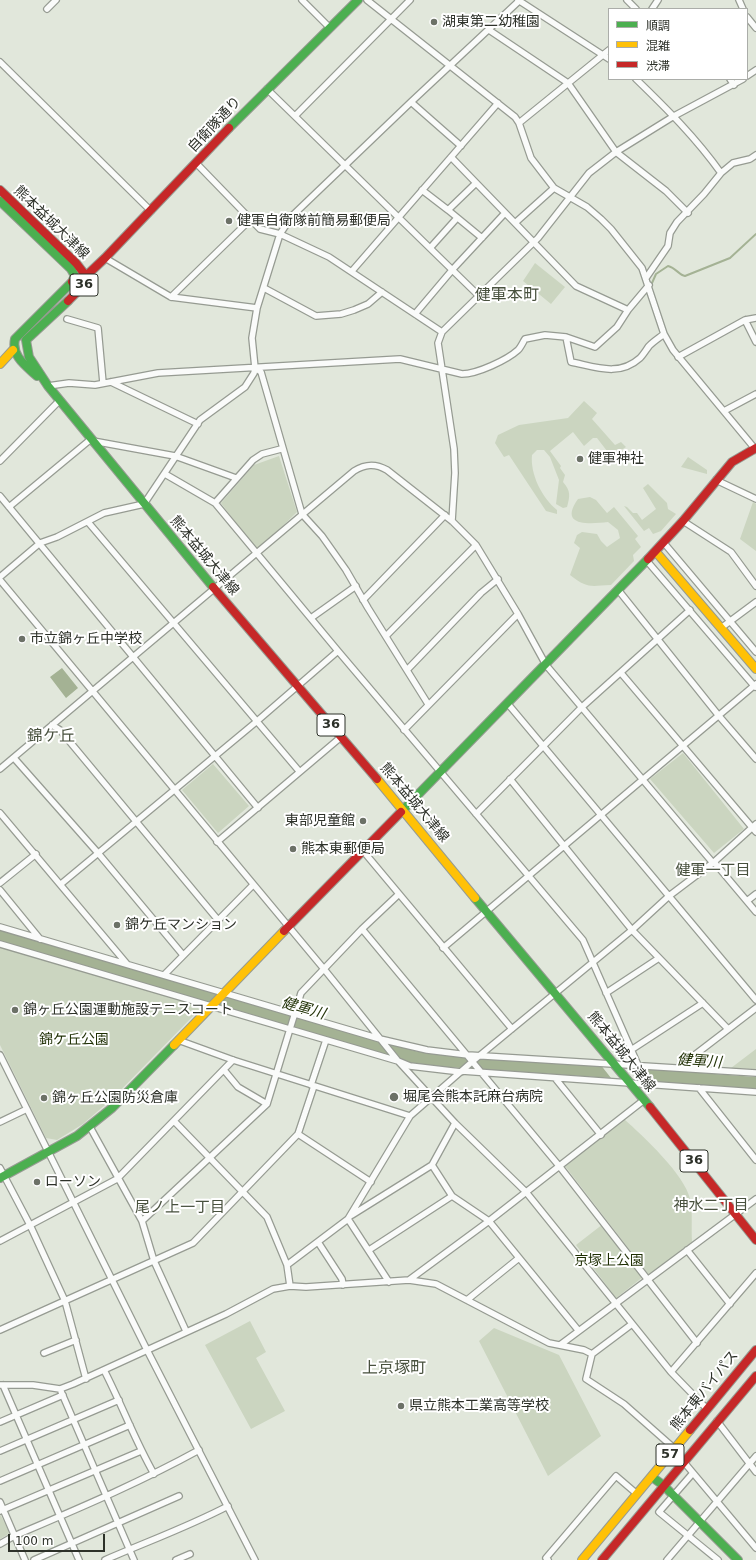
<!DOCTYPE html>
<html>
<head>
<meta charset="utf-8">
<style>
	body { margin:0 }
	#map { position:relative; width:756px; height:1560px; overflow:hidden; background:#e1e7db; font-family:"DejaVu Sans","Noto Sans JP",sans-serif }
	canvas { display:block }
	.legend { position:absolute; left:608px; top:8px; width:140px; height:72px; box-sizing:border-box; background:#fff; border:1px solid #abada9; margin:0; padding:5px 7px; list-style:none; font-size:12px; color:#2d3129 }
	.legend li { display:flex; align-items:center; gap:8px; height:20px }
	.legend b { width:20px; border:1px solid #abada9 }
	.scale { position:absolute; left:8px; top:1534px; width:97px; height:18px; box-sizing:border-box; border:2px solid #2d3129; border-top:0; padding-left:5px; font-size:12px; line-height:14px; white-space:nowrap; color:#2d3129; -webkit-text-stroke:3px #fff; paint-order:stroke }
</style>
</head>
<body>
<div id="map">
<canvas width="756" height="1560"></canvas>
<ul class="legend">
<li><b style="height:5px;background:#4caf50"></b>順調</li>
<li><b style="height:5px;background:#ffc107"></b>混雑</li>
<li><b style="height:5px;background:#c62828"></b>渋滞</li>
</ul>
<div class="scale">100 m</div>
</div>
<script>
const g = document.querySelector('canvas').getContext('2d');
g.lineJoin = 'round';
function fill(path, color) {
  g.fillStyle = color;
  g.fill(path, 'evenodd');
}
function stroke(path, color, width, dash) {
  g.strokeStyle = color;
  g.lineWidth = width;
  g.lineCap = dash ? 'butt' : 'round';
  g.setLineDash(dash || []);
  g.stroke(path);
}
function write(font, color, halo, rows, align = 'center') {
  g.font = font + ' "DejaVu Sans","Noto Sans JP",sans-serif';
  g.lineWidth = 4;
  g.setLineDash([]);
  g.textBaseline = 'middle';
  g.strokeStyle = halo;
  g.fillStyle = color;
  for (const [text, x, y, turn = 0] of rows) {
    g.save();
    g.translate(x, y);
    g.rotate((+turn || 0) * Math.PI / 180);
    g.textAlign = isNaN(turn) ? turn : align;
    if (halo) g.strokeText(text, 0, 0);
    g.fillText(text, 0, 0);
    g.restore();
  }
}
fill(new Path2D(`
	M 535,263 L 565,287 L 551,304 L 523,281 Z
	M 584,401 L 597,413 L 592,419 L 615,445 L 621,442 L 626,447 L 623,449 L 607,451 L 597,438 L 593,438 L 584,446 L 573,432 L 550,451 L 561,466 L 560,468 L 565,475 L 563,482 C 571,491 570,496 567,507 L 563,508 L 556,504 L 559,480 L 550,457 L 544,450 L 537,450 L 532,455 C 530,474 542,498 557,510 L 557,514 L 546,511 L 509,455 L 504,457 L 495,443 L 498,435 L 519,425 L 568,418 Z
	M 279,456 L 297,512 L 257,551 L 221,503 L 254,465 Z
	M 688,457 L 707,470 L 707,474 L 681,467 Z
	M 648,484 L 667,503 L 668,509 L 676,514 L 661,531 L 653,534 L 649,528 L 644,531 L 624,506 L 627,507 L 633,513 L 637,513 L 642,520 L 656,509 L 643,488 Z
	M 590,497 L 596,500 L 607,513 L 614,507 L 638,536 L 635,539 L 641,547 L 633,555 L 634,561 L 611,585 C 590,586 588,589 570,575 L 580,548 L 574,543 L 577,535 L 582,532 L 597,534 L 601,541 L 607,547 L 620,538 L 618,530 L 608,522 C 590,524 558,527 578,499 Z
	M 753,502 L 756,504 L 756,551 L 740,539 Z
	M 683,753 L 744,829 L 714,853 L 650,779 Z
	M 213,764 L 249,806 L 218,833 L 182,790 Z
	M 0,947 L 197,1005 L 199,1010 L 112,1099 L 83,1124 L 57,1140 L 46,1138 L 0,1045 Z
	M 756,1049 L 756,1069 L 731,1068 Z
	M 624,1119 C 643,1136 685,1175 690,1199 C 693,1212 691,1228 692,1242 L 649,1275 L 565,1166 Z
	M 603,1224 L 643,1277 L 616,1298 L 576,1245 Z
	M 250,1321 L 266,1352 L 256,1358 L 285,1411 L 251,1429 L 205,1345 Z
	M 494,1328 L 559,1355 L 601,1436 L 548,1476 L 479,1341 Z
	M 0,1514 L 10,1533 L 0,1539 Z`), '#cbd5c0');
fill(new Path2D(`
	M 62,668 L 78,688 L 66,698 L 50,677 Z
	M 0,930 L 415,1051 L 456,1056 L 459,1057 L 600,1064 L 611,1078 L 416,1065 L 0,942 Z
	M 634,1068 L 756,1077 L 756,1089 L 644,1081 Z`), '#a4b294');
stroke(new Path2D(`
	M 652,283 L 656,274 L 668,266 C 676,268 679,275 685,276 L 730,258 L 756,234`), '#a4b294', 2);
const street = new Path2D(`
	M 302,0 L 330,28
	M 367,0 L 515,117 L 519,123 L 531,158 L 554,188 L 587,207 L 601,219 L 611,229 L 642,268 L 664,334 L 673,350 L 756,450
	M 518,0 L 609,59
	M 627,0 L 636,9
	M 739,0 L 743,9
	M 47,9 L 56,0
	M 652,9 L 658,0
	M 747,17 L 756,28
	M 489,30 L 568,83 L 616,152 L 666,191 L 688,213
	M 0,62 L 151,211
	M 747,76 L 756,70
	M 636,79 C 667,109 696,138 721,173
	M 730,79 L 734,85
	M 267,89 L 479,296
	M 411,102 L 461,146
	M 295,116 L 410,0
	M 519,123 L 609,50
	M 451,157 L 576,286 L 628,310
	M 197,164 L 260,229 L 280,234 L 329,257 L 442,332
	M 422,190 L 448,210 L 476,183
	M 448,210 L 482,238
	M 515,223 L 554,188
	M 431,247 L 457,218
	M 105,258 L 171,297 L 257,308
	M 352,271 L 498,103
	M 646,278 L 668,246 L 670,233 L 677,222 L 704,194 L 721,173 L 733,163 L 750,159 L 756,155
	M 264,288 L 316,316 L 341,314 L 354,310 L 368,304 L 382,292
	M 171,297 L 250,220
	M 415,314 L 453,269 L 505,213
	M 67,319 L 98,328 L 103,383
	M 745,320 L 756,342
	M 566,337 L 595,347 L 617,327 L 628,310 L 649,285
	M 678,357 L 745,320 L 756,318
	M 255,368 L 261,372 L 302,514 L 322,536 L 346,570 L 368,608 L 428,704
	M 111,382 L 198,424
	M 48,386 L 69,383 L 95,385 L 158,373 L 400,359 L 462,374 C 477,374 507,360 518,350 C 521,347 523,342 525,339 L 545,335 L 566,337 L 571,362 C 596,367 619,377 640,358 C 643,355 646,350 649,346 C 654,341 659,338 664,334
	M 724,411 L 756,394
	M 93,441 L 175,456 L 236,478
	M 0,461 L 60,400
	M 165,474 L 215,503 L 338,651 L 583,940 L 638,1065
	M 716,480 L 756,499
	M 0,496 L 258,808
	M 215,503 L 253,460 L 262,454 L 281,449
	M 9,507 L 91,439
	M 452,521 L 455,473 L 454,449 L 438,343 L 442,332 L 538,238 L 589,173 L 616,152 L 674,116 L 743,79
	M 683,521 L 731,552 L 756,586
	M 88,522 L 299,771
	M 664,543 L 756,652
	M 647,561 L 755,687
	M 0,577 L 40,543 L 57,537 L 104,513 L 144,504 L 200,420 L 245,387 L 254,373 L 255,368 L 252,338 L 257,308 L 280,234 L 292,216 L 411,102 L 520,0
	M 0,580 L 324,969 L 398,1061 L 455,1123 L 526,1192 L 671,1372 L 707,1409
	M 619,591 L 719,716 L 756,759
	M 363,600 L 445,515
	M 311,618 L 356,586
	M 721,628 L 756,602
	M 386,636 L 476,545
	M 407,670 L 481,593 L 498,579
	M 621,673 L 756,832
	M 508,704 L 756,1000
	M 52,725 L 60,730 L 218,920
	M 404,730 L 518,614
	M 14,758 L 98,853 L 183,955
	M 0,769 L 354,471 C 365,464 375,463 387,470 L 452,521 L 476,545 L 518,614 L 546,665 L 713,863
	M 510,779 L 632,930 L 728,1029
	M 0,813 L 127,964
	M 476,814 L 582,707 L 690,610
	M 217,842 L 341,737
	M 364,852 L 512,1029
	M 714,862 L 756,912
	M 0,883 L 36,854
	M 61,884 L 256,722 L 338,651
	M 0,890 L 40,939
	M 747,901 L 756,894
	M 0,927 L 380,1039 L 427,1050 L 468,1055 L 756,1073
	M 362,929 L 560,1167 L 697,1343
	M 0,944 L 398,1061 L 410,1066 L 461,1072
	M 443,948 L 756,684
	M 164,975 L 253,885
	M 606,993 L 659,958
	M 178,1040 L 233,1060 L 410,1116
	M 631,1050 L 703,1003
	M 0,1055 L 147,1350 L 255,1560
	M 679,1067 L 756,1008
	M 224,1070 L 238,1087 L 267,1104
	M 462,1071 L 756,1092
	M 555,1078 L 601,1135
	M 311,1085 L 326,1040
	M 699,1088 L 756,1160
	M 174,1121 L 267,1217 L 287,1265 L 290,1286
	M 0,1122 L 27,1109
	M 90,1127 L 142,1221 L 154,1261 L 186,1331
	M 298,1134 L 371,1182
	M 432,1165 L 455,1123
	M 0,1168 L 30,1225 L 65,1301 L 86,1379
	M 352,1215 L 432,1165 L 452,1196 L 489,1221 L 578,1330
	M 348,1219 L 389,1282
	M 142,1221 L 267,1104 L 301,993 L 362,929 L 399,894
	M 0,1241 L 117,1179 L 233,1060
	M 318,1242 L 342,1279 L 343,1285
	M 369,1250 L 452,1196
	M 687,1250 L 730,1304
	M 287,1265 L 348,1219 L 410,1116 L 473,1061 L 632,930 L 669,896 L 714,862 L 756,824
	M 409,1280 L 489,1221 L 644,1100
	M 467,1300 L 519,1258
	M 0,1330 L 193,1243 L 298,1134 L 314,1086
	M 560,1345 L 756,1199
	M 44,1353 L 76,1340
	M 592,1354 L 632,1324
	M 104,1370 C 122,1405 135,1441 154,1474
	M 671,1372 L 756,1273
	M 0,1385 L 33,1385 L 60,1389 L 73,1384 L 226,1314 L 273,1289 L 290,1286 L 306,1287 L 409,1280 L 436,1284 L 549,1343 L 584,1350 L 592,1354 L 586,1379 L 624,1404 L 675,1449
	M 3,1385 L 79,1560
	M 60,1389 L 134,1560
	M 717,1421 L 756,1472
	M 0,1422 L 63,1395
	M 0,1451 L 119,1400
	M 683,1461 L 756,1548
	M 693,1473 L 659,1512 L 718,1560
	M 0,1481 L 130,1425
	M 0,1502 L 25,1560
	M 0,1511 L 141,1451
	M 0,1544 L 14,1536 C 77,1509 139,1483 199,1450
	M 34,1560 L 179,1496
	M 105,1560 C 146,1542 188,1527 228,1506
	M 176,1560 L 190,1554
	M 548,1560 L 546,1558 L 616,1476 L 637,1494
	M 667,1560 L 756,1456`);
const fast = new Path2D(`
	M 229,128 L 358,0
	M 0,201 L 71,269 L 75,276 L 72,282 L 15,339 C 11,356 26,366 37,376
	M 68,301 L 26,340 L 29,357 L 48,386 L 213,587
	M 401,812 L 648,559
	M 475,898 L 650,1107
	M 0,1178 L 77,1136 L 112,1108 L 174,1045
	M 652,1477 L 663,1485 L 738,1560`);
const slow = new Path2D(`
	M 0,364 L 13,350
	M 656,552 L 756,669
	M 377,779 L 475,898
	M 174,1045 L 284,931
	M 582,1560 L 690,1430`);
const jam = new Path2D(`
	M 0,190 L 76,263 L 86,276 L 85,284 L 68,301
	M 72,282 L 86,276 L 105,258 L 229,128
	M 648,559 L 683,521 L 732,462 L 756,448
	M 213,587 L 377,779
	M 284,931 L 401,812
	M 650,1107 L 756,1240
	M 690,1430 L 756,1350
	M 602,1560 L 756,1376`);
stroke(street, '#969b92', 8);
stroke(fast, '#969b92', 10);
stroke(slow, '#969b92', 10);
stroke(jam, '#969b92', 10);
stroke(street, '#fafbfa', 5.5);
stroke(fast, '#4caf50', 8);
stroke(slow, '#ffc107', 8);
stroke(jam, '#c62828', 8);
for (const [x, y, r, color] of [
	[434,22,4,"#6c7167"],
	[229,221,4,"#6c7167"],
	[580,459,4,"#6c7167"],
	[22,639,4,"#6c7167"],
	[363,821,4,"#6c7167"],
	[293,849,4,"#6c7167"],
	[117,925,4,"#6c7167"],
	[15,1010,4,"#6c7167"],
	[394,1097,5,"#6c7167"],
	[44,1098,4,"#6c7167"],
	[37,1182,4,"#6c7167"],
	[401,1406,4,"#6c7167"]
]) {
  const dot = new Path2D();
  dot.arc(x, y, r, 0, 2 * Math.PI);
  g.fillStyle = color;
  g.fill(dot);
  stroke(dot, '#fff', 1.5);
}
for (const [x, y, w] of [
	[84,285,28],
	[331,725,28],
	[694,1161,28],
	[670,1455,28]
]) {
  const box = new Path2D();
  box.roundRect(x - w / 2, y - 11, w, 22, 3);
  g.fillStyle = '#fff';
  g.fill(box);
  stroke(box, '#2d3129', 1);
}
write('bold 13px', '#2d3129', null, [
	["36",84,285],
	["36",331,725],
	["36",694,1161],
	["57",670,1455]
]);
write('14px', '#2d3129', '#fff', [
	["湖東第二幼稚園",442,22],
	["健軍自衛隊前簡易郵便局",237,221],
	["健軍神社",588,459],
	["市立錦ヶ丘中学校",30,639],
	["東部児童館",355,821,"right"],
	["熊本東郵便局",301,849],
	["錦ケ丘マンション",125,925],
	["錦ヶ丘公園運動施設テニスコート",23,1010],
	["堀尾会熊本託麻台病院",403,1097],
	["錦ヶ丘公園防災倉庫",52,1098],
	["ローソン",45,1182],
	["県立熊本工業高等学校",409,1406]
], 'left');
write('14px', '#2d3129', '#fff', [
	["自衛隊通り",215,125,-47],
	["熊本益城大津線",51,223,44],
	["熊本益城大津線",204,556,50],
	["熊本益城大津線",414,803,50],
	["熊本益城大津線",621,1052,51],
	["熊本東バイパス",705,1391,-51]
]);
write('14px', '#1f2f04', '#fff', [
	["錦ケ丘公園",74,1040],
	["京塚上公園",609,1261]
]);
write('15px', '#48513e', '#fff', [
	["健軍一丁目",713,871],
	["神水二丁目",711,1206],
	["尾ノ上一丁目",180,1208]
]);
write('italic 15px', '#26360b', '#fff', [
	["健軍川",303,1009,16],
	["健軍川",699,1062,4]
]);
write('16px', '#48513e', '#fff', [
	["健軍本町",507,296],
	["錦ケ丘",51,737],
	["上京塚町",394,1369]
]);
</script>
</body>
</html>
